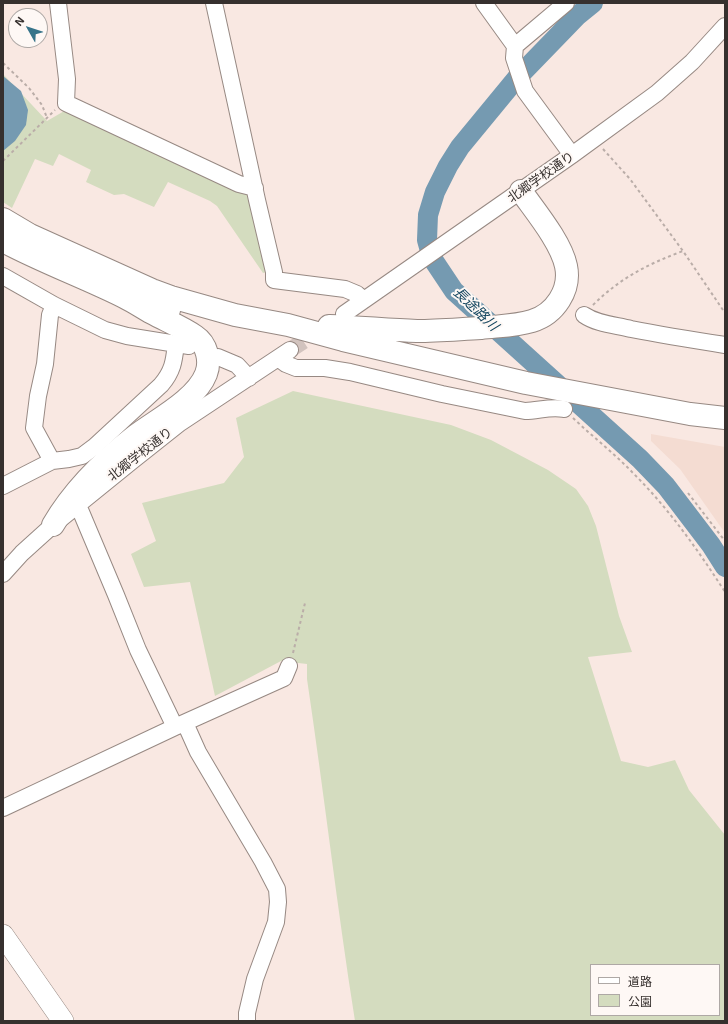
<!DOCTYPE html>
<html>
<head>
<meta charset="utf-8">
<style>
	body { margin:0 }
	#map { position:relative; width:728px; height:1024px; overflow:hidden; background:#f9e8e2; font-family:"Exo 2","Noto Sans JP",sans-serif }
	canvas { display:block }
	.frame { position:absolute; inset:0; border:4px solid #36302e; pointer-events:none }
	.legend { position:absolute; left:590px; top:964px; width:130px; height:52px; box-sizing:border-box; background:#fef8f5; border:1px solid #aea8a5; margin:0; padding:5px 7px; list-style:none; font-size:12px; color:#36302e }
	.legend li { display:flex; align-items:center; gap:8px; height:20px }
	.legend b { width:20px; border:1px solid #aea8a5 }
	.north { position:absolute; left:8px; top:8px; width:40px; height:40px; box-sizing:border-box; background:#fef8f5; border:1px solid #aea8a5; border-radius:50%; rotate:309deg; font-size:11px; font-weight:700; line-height:16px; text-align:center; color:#36302e }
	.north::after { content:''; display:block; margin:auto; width:14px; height:18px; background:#37748a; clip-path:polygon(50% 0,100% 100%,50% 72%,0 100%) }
</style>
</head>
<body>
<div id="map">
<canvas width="728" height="1024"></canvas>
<div class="frame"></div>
<ul class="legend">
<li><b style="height:5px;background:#fff"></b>道路</li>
<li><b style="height:11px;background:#d4dcbf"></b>公園</li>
</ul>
<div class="north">N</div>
</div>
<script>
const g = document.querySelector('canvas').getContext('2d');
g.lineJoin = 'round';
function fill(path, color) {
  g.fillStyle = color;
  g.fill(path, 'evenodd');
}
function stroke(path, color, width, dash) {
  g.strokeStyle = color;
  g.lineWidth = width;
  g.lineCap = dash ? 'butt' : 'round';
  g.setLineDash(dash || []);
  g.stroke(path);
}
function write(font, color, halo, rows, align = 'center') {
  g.font = font + ' "Exo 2","Noto Sans JP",sans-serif';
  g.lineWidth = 4;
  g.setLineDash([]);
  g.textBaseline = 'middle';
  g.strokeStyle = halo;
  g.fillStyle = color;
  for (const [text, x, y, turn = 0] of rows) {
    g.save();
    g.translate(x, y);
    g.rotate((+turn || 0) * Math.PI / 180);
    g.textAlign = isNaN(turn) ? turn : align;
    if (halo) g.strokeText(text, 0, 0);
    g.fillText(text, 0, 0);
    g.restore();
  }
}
fill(new Path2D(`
	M 651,434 L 725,447 L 725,533 L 680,469 L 651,441 Z`), '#f4dcd2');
fill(new Path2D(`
	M 3,74 L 47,121 L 66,110 L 248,194 L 267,272 L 263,273 L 217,206 L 210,201 L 168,182 L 154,207 L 124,194 L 114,195 L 86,182 L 91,170 L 59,154 L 53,166 L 35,159 L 12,208 L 3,202 Z
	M 293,391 L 451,425 L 491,440 L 548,470 L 576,489 L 588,506 L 596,526 L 619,616 L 632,652 L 588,657 L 621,761 L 648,767 L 675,760 L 689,790 L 725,835 L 725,1021 L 355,1021 C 337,907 324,793 307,679 L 307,664 L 281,661 L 215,696 L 190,582 L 144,587 L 131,554 L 156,541 L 142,503 L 224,483 L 244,457 L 236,418 ZM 591,965 L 719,965 L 719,1015 L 591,1015 Z`), '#d4dcbf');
fill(new Path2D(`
	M 3,76 L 21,91 L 28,110 L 26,125 L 15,141 L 3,151 Z`), '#759ab1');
stroke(new Path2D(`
	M 593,3 L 577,16 L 516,79 L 460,147 L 448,166 L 435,192 L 428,215 L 427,240 L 432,258 L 454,291 L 640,459 L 666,486 L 711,545 L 725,567`), '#759ab1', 20);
stroke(new Path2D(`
	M 290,350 L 322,329`), '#d2c3be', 16, [16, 8]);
const minor = new Path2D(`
	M 58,3 L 67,79 L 66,103 L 239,184 L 255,188
	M 214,3 L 257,200 L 274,272 L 274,280 L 345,289 L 357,294 L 364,300
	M 484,3 L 515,46 L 514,58 L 525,91 L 572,155
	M 515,46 L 566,3
	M 3,276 L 54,305 L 105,330 L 127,336 L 189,346
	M 344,314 L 572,155 L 657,93 L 692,62 L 725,26
	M 584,315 C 597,324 615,325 631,329 C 662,335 693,340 725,345
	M 218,357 L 237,365 L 249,378
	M 278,358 L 286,364 L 296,368 L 325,368 L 350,372 L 442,394 L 525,411 C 538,411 551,406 564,409
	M 52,461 L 34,428 L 38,396 L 45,364 L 50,315 L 54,305
	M 3,486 L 52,461 L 69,459 L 82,456 L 94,447 L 161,385 C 173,371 174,361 176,344
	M 76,505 L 81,512 L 116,595 L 138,650 L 175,727
	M 3,574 L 22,553 L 53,525 L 132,461 L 180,423 L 290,350
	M 185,723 L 198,752 L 263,862 L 277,889 L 278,902 L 276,922 L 255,979 L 247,1013 L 247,1021
	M 3,808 L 175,727 L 284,678 L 289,666`);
const major = new Path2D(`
	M 3,935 L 63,1021`);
const highway = new Path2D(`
	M 3,219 L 30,235 L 152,290 L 171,297 L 235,315 L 288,325 L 343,340 L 526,383 L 690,414 L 725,418
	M 3,241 C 42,262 84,277 124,297 C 134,302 143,308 152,313 C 167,321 182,327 195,336 C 207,344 211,361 206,374 C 196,400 156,420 134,437 C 103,461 73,491 53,525
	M 124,297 L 169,310
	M 329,326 C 359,327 388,330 417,331 C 438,331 460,329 481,328 C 498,326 516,326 532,321 C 555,314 571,290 566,266 C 561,242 535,211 521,191`);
stroke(minor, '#978983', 18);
stroke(major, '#978983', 22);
stroke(highway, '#978983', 24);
stroke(new Path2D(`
	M 3,63 L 29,88 L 42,105 L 47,118
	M 603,149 L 630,179 L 683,251 L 725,313
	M 3,161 L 55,110
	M 593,305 C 620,278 648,264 683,251
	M 573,418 C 593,437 615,454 634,474 C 669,509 698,550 725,592
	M 688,493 L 725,541
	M 293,653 L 305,603`), '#baada8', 2, [3, 3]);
stroke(minor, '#fff', 16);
stroke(major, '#fff', 21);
stroke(highway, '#fff', 22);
write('13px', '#36302e', '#fef8f5', [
	["北郷学校通り",541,177,-35],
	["北郷学校通り",140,454,-38]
]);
write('italic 14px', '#15465f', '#fef8f5', [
	["長途路川",476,309,44]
]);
</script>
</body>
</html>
